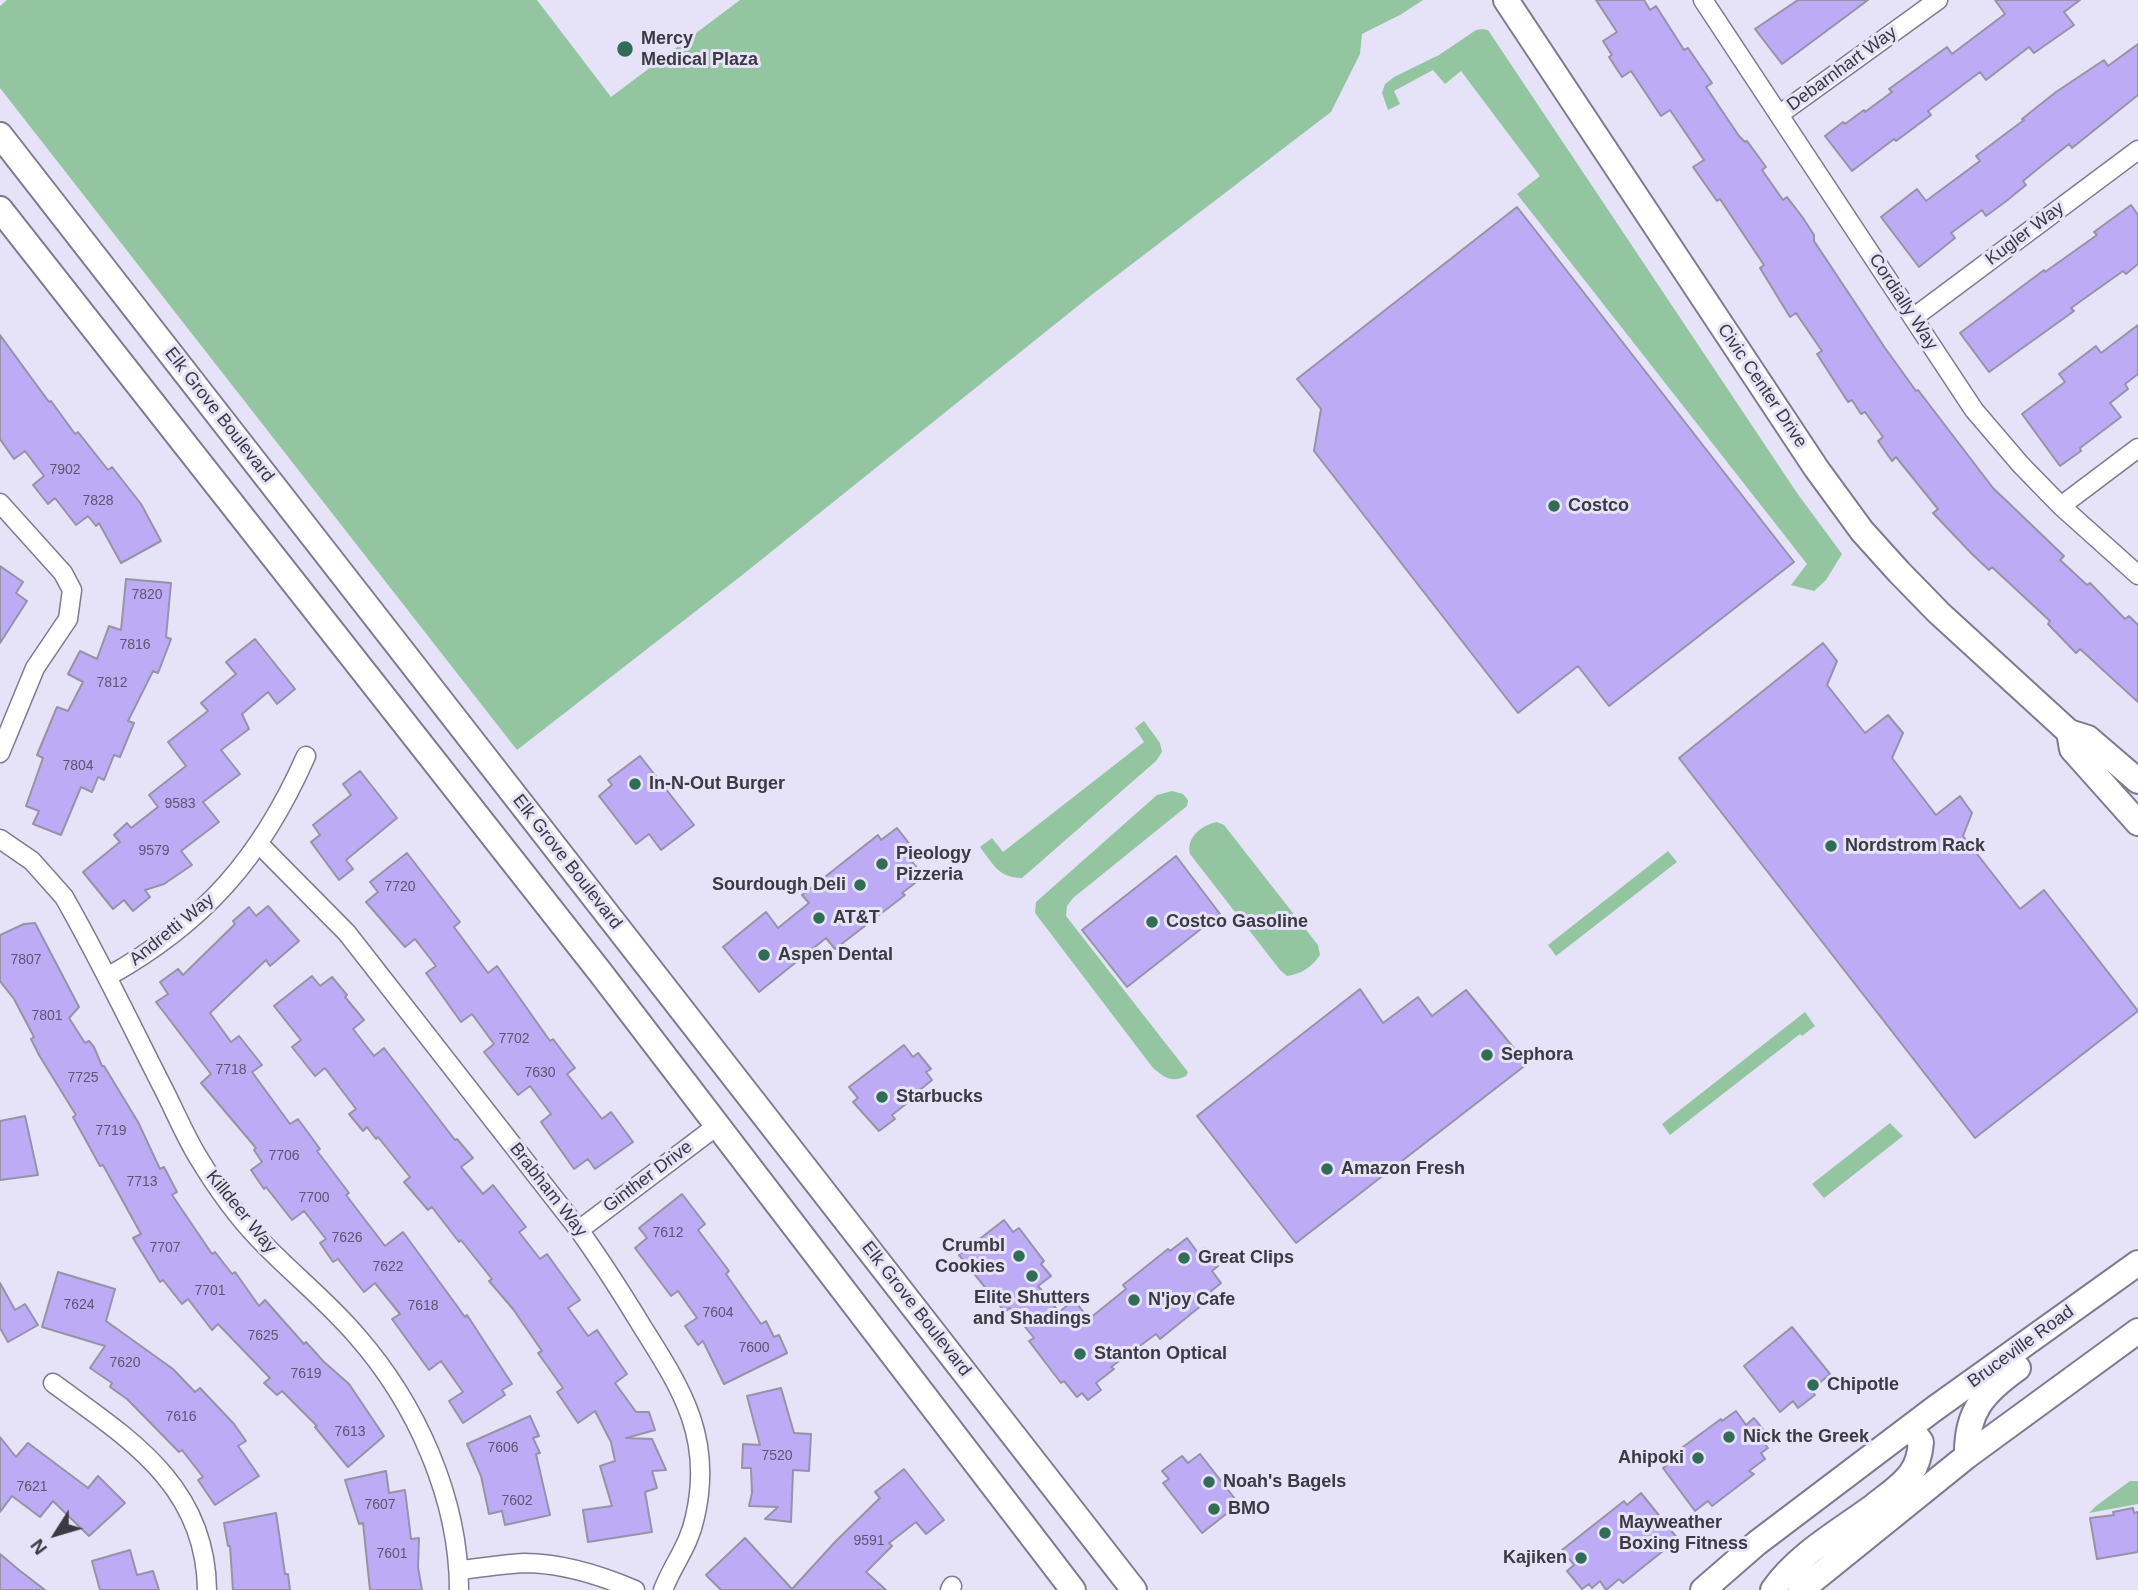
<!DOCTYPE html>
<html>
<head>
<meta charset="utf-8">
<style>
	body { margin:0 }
	#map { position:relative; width:2138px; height:1590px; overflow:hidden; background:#e6e2f8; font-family:Arial,sans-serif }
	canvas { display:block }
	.north { position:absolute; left:21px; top:1499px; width:70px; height:70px; -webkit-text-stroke:5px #e6e2f8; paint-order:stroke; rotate:233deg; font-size:19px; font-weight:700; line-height:28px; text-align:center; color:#3b3942 }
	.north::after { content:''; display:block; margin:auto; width:24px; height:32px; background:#3b3942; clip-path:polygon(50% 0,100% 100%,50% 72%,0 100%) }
</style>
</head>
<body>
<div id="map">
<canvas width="2138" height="1590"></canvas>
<div class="north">N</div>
</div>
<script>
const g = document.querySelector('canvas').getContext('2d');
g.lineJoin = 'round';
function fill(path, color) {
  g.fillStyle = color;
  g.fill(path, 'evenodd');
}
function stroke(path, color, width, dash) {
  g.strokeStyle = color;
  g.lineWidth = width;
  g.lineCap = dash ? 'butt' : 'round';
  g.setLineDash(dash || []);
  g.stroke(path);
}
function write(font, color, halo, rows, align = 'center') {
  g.font = font + ' Arial,sans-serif';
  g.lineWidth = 6;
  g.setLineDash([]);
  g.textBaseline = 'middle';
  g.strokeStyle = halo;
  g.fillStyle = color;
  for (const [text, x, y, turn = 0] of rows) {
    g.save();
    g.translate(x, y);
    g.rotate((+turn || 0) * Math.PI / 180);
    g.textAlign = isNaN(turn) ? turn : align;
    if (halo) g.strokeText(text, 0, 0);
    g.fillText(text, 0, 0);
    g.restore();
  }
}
fill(new Path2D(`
	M 7,0 L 537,0 L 611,97 L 740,0 L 1423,0 L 1400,15 L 1362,34 L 1360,54 L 1331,112 L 1094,293 L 741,576 L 517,750 L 0,88 L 0,6 Z
	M 1482,29 L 1488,30 L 1797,493 L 1842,554 L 1826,580 L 1814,591 L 1791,585 L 1807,564 L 1517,194 L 1540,176 L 1461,71 L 1445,84 L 1433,70 L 1394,91 L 1400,104 L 1388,110 L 1382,93 L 1385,84 L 1394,77 L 1439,55 L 1476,30 Z
	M 1144,721 L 1160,743 L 1162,752 L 1156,761 L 1022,878 C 999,878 993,864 980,847 L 992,838 L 1003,852 L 1144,742 L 1135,728 Z
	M 1172,791 L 1183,794 L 1188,800 L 1187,806 L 1073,898 L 1067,906 L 1066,916 L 1188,1072 L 1186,1076 C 1172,1083 1165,1078 1153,1068 L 1035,913 L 1036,902 L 1157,795 Z
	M 1217,822 L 1224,825 L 1318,945 L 1320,955 C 1312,967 1301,974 1287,976 L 1280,970 L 1190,854 C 1186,838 1201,825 1217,822 Z
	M 1668,851 L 1677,862 L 1556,956 L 1548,945 Z
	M 1805,1012 L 1815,1026 L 1802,1036 L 1800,1034 L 1670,1135 L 1662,1124 Z
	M 1890,1123 L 1903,1136 L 1824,1198 L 1812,1184 Z
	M 2130,1481 L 2138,1481 L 2138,1504 L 2089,1513 L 2096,1506 Z`), '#93c5a0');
const building = new Path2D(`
	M 1596,0 L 1644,0 L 1650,10 L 1656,6 L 1684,50 L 1688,48 L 1712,83 L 1706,87 L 1739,136 L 1745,142 L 1747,141 L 1766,167 L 1762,170 L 1783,200 L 1787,197 L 1803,218 L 1814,235 L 1814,241 L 1885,348 L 1916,391 L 1918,390 L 1993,488 L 2064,556 L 2060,560 L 2087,585 L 2090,583 L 2125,619 L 2129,616 L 2138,625 L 2138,702 L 2080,649 L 2076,653 L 2048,624 L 2050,621 L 1992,567 L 1989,570 L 1972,554 L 1933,513 L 1938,509 L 1896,457 L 1892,461 L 1878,441 L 1883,437 L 1865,412 L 1861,414 L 1852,400 L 1848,402 L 1817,354 L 1822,351 L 1796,313 L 1790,317 L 1760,268 L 1764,265 L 1720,199 L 1717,201 L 1693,167 L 1704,160 L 1670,110 L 1661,116 L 1631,71 L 1622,77 L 1609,57 L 1612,55 L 1603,41 L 1617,32 Z
	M 1798,0 L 1868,0 L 1782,64 L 1755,29 Z
	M 1995,0 L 2080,0 L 2064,12 L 2074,25 L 2034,53 L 2029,47 L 1986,80 L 1980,72 L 1928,111 L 1931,115 L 1896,141 L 1894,139 L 1852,171 L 1825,136 L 1843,122 L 1845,124 L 1864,110 L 1865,112 L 1892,92 L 1889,89 L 1947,47 L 1952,54 L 2005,14 Z
	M 2138,44 L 2138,95 L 2072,148 L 2069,144 L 2040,167 L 2023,181 L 2026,185 L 2005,202 L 1986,216 L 1982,210 L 1951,233 L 1955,238 L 1919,267 L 1881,217 L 1917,189 L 1926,201 L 1980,161 L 1976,156 L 2024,120 L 2022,119 L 2056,92 L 2104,60 L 2108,66 Z
	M 2131,205 L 2138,215 L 2138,264 L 2126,274 L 2123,271 L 2071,308 L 2074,311 L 1989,372 L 1960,333 L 2044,270 L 2045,272 L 2097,235 L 2094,232 Z
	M 1517,207 L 1794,562 L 1609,706 L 1578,666 L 1518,713 L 1314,451 L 1321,409 L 1297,379 Z
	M 2138,325 L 2138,374 L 2125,384 L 2128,389 L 2110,403 L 2121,417 L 2080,448 L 2081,451 L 2060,466 L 2022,414 L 2065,382 L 2059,374 L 2096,346 L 2101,353 Z
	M 0,335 L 49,402 L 51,401 L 75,434 L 78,432 L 108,470 L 112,467 L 141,504 L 161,541 L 121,563 L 99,523 L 96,526 L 88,516 L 76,525 L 55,498 L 48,504 L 33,485 L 44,476 L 25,451 L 14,459 L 0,439 Z
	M 0,566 L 23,582 L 16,593 L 27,601 L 0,643 Z
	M 126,579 L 171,583 L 166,637 L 171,639 L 158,673 L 153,671 L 128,721 L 134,723 L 120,757 L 114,755 L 104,780 L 98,777 L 92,792 L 81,787 L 61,835 L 33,824 L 39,811 L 26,806 L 43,758 L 37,755 L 57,707 L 68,711 L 83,682 L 68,674 L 80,651 L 97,659 L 109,626 L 121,630 Z
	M 255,639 L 295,689 L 277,704 L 268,692 L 242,714 L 249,729 L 221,750 L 240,774 L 203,802 L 219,822 L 181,851 L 192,865 L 164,884 L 145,890 L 150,897 L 133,911 L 124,900 L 113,909 L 83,872 L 120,842 L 114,835 L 127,823 L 131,828 L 158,807 L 149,795 L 186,766 L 168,742 L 208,711 L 201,703 L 236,674 L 226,662 Z
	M 1823,643 L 1837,661 L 1827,685 L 1865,733 L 1888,715 L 1903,733 L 1892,758 L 1936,815 L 1960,796 L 1972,813 L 1963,836 L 2020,909 L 2044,890 L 2138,1011 L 1975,1138 L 1679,758 Z
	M 640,756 L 694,825 L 661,850 L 649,834 L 636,844 L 599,796 L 612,785 L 608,780 Z
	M 360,771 L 397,818 L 346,860 L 353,869 L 339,880 L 311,842 L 320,835 L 313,825 L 351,795 L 343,784 Z
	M 897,828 L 919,856 L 912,862 L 917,868 L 909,874 L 915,883 L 902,893 L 905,895 L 835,949 L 826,938 L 759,992 L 723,947 L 766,912 L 778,928 L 809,903 L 802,895 L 878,835 L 881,840 Z
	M 407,853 L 460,922 L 454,927 L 488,973 L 497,966 L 550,1041 L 553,1039 L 575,1068 L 567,1074 L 602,1119 L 611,1112 L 633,1142 L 595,1169 L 588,1159 L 574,1169 L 541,1122 L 551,1114 L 530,1086 L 518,1095 L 484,1052 L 494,1044 L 472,1014 L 461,1022 L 426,973 L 436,966 L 415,939 L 405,947 L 366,902 L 378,892 L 370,882 Z
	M 1176,856 L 1220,914 L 1127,987 L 1082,930 Z
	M 268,906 L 299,941 L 270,966 L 266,960 L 210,1013 L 231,1042 L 239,1036 L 262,1065 L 252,1072 L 290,1124 L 298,1119 L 320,1149 L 317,1151 L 349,1193 L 346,1195 L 385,1246 L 403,1232 L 465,1317 L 467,1315 L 512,1384 L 502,1390 L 505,1395 L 463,1423 L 449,1401 L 463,1392 L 441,1361 L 429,1370 L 392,1319 L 400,1314 L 375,1283 L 364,1292 L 338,1259 L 333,1262 L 320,1243 L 326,1239 L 304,1211 L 292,1220 L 266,1187 L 264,1189 L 251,1170 L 262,1162 L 254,1150 L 256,1148 L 201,1083 L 211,1074 L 156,1002 L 168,994 L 160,982 L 178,969 L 183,975 L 235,924 L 233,921 L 249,907 L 256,916 Z
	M 35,923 L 79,1007 L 69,1018 L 85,1043 L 89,1041 L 94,1047 L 102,1066 L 104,1066 L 138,1122 L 160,1169 L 164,1167 L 177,1192 L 172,1195 L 212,1254 L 215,1252 L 232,1274 L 235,1272 L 259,1306 L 265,1300 L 304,1344 L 306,1342 L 323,1361 L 349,1384 L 384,1436 L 348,1467 L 315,1427 L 317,1426 L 282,1391 L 277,1395 L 264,1383 L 270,1378 L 218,1324 L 212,1330 L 188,1299 L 182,1304 L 163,1280 L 160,1282 L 133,1238 L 141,1234 L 103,1165 L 100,1166 L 73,1117 L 76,1115 L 39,1055 L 31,1039 L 34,1037 L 14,999 L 0,981 L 0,935 L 24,924 Z
	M 312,976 L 320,986 L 332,977 L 347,995 L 345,997 L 364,1020 L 353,1029 L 374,1056 L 384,1048 L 455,1140 L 457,1139 L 473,1158 L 461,1167 L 483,1194 L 493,1185 L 526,1227 L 519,1232 L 540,1259 L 547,1254 L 580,1300 L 568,1308 L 588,1336 L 597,1330 L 627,1374 L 615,1383 L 636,1412 L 649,1412 L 655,1430 L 626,1438 L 652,1439 L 666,1470 L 652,1471 L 657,1488 L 645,1492 L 652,1532 L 588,1542 L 583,1510 L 612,1506 L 600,1466 L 615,1461 L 611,1442 L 595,1411 L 578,1423 L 557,1392 L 563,1388 L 538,1353 L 542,1351 L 513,1309 L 489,1281 L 492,1279 L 461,1240 L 459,1242 L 432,1207 L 428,1210 L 404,1182 L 410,1177 L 378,1137 L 376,1139 L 367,1127 L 363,1131 L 349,1114 L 356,1109 L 325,1068 L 315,1076 L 292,1047 L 301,1040 L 274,1006 Z
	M 1360,989 L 1383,1023 L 1418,997 L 1432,1016 L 1466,990 L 1527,1064 L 1296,1243 L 1197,1116 Z
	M 904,1045 L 913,1057 L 918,1053 L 931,1069 L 926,1072 L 932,1080 L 911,1097 L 911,1100 L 892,1115 L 895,1119 L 879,1131 L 853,1102 L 858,1098 L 849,1087 Z
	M 25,1116 L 38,1175 L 0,1180 L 0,1121 Z
	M 682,1194 L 705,1224 L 698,1230 L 729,1271 L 726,1274 L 761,1324 L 766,1321 L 774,1337 L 779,1335 L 787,1353 L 724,1384 L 703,1341 L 698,1345 L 685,1326 L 697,1318 L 678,1291 L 671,1296 L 635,1248 L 647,1238 L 639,1228 Z
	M 1004,1220 L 1013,1232 L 1019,1228 L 1044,1261 L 1041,1264 L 1051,1276 L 1038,1286 L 1059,1312 L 1074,1300 L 1089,1319 L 1126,1289 L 1123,1285 L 1168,1249 L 1170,1251 L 1187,1238 L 1198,1253 L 1204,1248 L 1218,1266 L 1212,1271 L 1221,1283 L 1199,1301 L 1202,1305 L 1160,1339 L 1156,1334 L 1111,1367 L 1114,1369 L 1096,1383 L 1101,1390 L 1088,1400 L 1082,1393 L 1077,1397 L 1064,1381 L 1061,1383 L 1029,1341 L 1034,1338 L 1010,1308 L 1005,1312 L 959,1255 Z
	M 58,1272 L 115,1289 L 106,1321 L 173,1369 L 195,1392 L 200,1388 L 234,1424 L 246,1441 L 238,1446 L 259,1476 L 215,1505 L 198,1480 L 203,1477 L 182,1450 L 179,1452 L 127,1399 L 110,1387 L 112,1383 L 90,1368 L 105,1346 L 42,1327 Z
	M 0,1283 L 15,1310 L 25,1304 L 38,1325 L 8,1342 L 0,1328 Z
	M 1792,1327 L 1830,1374 L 1811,1390 L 1815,1395 L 1798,1408 L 1793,1401 L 1780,1412 L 1744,1366 Z
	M 781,1388 L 794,1433 L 811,1434 L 809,1471 L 793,1470 L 791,1522 L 765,1519 L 778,1507 L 749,1506 L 752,1493 L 751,1468 L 742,1468 L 743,1444 L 760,1445 L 747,1396 Z
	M 1736,1411 L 1746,1425 L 1754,1418 L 1766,1433 L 1760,1438 L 1768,1448 L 1761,1453 L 1765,1459 L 1749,1471 L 1754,1474 L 1712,1506 L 1708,1501 L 1695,1511 L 1663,1468 L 1679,1456 L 1676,1452 L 1721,1419 L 1722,1421 Z
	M 530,1416 L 539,1436 L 533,1438 L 540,1453 L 536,1454 L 550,1515 L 505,1525 L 502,1511 L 489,1514 L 481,1476 L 467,1444 Z
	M 0,1437 L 16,1457 L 28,1443 L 88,1488 L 98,1476 L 125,1503 L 89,1536 L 53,1501 L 40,1517 L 12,1496 L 0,1512 Z
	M 1200,1454 L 1239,1504 L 1202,1533 L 1163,1483 L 1169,1479 L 1162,1471 L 1182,1456 L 1188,1463 Z
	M 904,1469 L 944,1520 L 926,1534 L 916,1522 L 889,1543 L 892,1546 L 866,1572 L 886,1590 L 721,1590 L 706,1575 L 745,1538 L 792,1589 L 836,1541 L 880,1498 L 875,1492 Z
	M 386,1471 L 389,1493 L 405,1490 L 411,1539 L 419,1538 L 418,1567 L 422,1590 L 370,1590 L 363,1523 L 359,1524 L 345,1480 Z
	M 1641,1493 L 1678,1539 L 1623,1583 L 1619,1579 L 1606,1590 L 1600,1581 L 1592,1588 L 1589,1584 L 1582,1589 L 1567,1571 L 1574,1565 L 1562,1550 L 1624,1501 L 1627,1505 Z
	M 2133,1508 L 2134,1513 L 2138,1512 L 2138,1552 L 2097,1559 L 2090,1518 L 2114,1515 L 2113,1512 Z
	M 276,1513 L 285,1574 L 288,1574 L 290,1590 L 233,1590 L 230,1546 L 228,1546 L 224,1523 Z
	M 130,1550 L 137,1575 L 153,1571 L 159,1590 L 100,1590 L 92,1561 Z
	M 0,1554 L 19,1570 L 45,1590 L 0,1590 Z`);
fill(building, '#bdacf5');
stroke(building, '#9692a7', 2);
const street = new Path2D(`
	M 1703,0 L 1974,410 L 2021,465 L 2061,506 L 2138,575
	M 1780,114 L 1938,0
	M 1913,318 L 2138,150
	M 0,503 L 63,573 L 72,590 L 68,619 L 35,668 L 0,753
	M 2061,506 L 2138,448
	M 0,839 L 32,861 L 64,897 C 99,958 130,1023 162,1086 C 174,1109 184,1134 198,1157 C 215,1185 235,1214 258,1238 C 289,1271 326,1300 356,1335 C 416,1403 459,1498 459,1590
	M 259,844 L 347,933 L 579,1230 C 602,1262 623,1295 643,1328 C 683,1391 713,1439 695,1517 C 689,1546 673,1564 663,1590
	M 107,977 C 204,923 261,858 306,756
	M 579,1230 L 718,1125
	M 53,1383 C 128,1438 206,1485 207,1590
	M 459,1570 C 481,1568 503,1564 524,1563 C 563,1563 600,1575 635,1590
	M 950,1590 L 952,1586`);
const secondary = new Path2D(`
	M 1506,0 L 1816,468 L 1862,531 L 1899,572 L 1939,613 L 2069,732 L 2088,738 L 2138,781
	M 0,135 L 1134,1590
	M 0,209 L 600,972 L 1073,1590
	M 2069,732 L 2072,749 L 2138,823
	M 1967,1456 C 1966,1412 1983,1393 2018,1368
	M 1703,1590 L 1757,1543 L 1934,1409 L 2138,1263
	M 1773,1590 C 1797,1555 1840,1531 1874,1506 C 1886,1496 1902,1486 1911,1473 C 1918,1464 1920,1454 1921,1442 L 1915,1434 L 1907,1430
	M 1801,1590 L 1967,1456 L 2138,1331`);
stroke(street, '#7f7b8f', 21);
stroke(secondary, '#7f7b8f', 28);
stroke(street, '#fff', 18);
stroke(secondary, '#fff', 24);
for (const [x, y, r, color] of [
	[625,49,9,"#306c56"],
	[1554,506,7,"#306c56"],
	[635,784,7,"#306c56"],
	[1831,846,7,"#306c56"],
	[882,864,7,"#306c56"],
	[860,885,7,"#306c56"],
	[819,918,7,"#306c56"],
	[1152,922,7,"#306c56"],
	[764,955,7,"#306c56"],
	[1487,1055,7,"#306c56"],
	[882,1097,7,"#306c56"],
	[1327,1169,7,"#306c56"],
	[1019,1256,7,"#306c56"],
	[1184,1258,7,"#306c56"],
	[1032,1276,7,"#306c56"],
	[1134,1300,7,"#306c56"],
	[1080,1354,7,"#306c56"],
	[1813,1385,7,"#306c56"],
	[1729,1437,7,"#306c56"],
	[1698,1458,7,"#306c56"],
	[1209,1482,7,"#306c56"],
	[1214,1509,7,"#306c56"],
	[1605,1533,7,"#306c56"],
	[1581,1558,7,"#306c56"]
]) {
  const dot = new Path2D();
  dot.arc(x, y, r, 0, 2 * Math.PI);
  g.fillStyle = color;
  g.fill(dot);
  stroke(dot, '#e6e2f8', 2.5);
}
write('14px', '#5c566f', null, [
	["7902",65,470],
	["7828",98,501],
	["7820",147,595],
	["7816",135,645],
	["7812",112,683],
	["7804",78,766],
	["9583",180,804],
	["9579",154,851],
	["7720",400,887],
	["7807",26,960],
	["7801",47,1016],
	["7702",514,1039],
	["7718",231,1070],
	["7630",540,1073],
	["7725",83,1078],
	["7719",111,1131],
	["7706",284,1156],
	["7713",142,1182],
	["7700",314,1198],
	["7612",668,1233],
	["7626",347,1238],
	["7707",165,1248],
	["7622",388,1267],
	["7701",210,1291],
	["7624",79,1305],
	["7618",423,1306],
	["7604",718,1313],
	["7625",263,1336],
	["7600",754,1348],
	["7620",125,1363],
	["7619",306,1374],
	["7616",181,1417],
	["7613",350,1432],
	["7606",503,1448],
	["7520",777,1456],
	["7621",32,1487],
	["7602",517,1501],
	["7607",380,1505],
	["9591",869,1541],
	["7601",392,1554]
]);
write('bold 18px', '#3b3942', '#e6e2f8', [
	["Mercy",641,39],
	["Medical Plaza",641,60],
	["Costco",1568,506],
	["In-N-Out Burger",649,784],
	["Nordstrom Rack",1845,846],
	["Pieology",896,854],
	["Pizzeria",896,875],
	["Sourdough Deli",846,885,"right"],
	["AT&T",833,918],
	["Costco Gasoline",1166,922],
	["Aspen Dental",778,955],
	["Sephora",1501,1055],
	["Starbucks",896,1097],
	["Amazon Fresh",1341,1169],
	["Crumbl",1005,1246,"right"],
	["Cookies",1005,1267,"right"],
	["Great Clips",1198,1258],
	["Elite Shutters",1032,1298,"center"],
	["and Shadings",1032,1319,"center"],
	["N'joy Cafe",1148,1300],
	["Stanton Optical",1094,1354],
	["Chipotle",1827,1385],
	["Nick the Greek",1743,1437],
	["Ahipoki",1684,1458,"right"],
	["Noah's Bagels",1223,1482],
	["BMO",1228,1509],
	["Mayweather",1619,1523],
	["Boxing Fitness",1619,1544],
	["Kajiken",1567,1558,"right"]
], 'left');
write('18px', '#3b3942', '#e6e2f8', [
	["Debarnhart Way",1842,69,-36],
	["Kugler Way",2025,234,-37],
	["Cordially Way",1903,302,57],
	["Civic Center Drive",1762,386,56],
	["Elk Grove Boulevard",219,415,52],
	["Elk Grove Boulevard",567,862,52],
	["Andretti Way",172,930,-39],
	["Ginther Drive",648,1177,-37],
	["Brabham Way",548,1190,52],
	["Killdeer Way",241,1212,51],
	["Elk Grove Boulevard",916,1309,52],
	["Bruceville Road",2021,1347,-36]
]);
</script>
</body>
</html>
